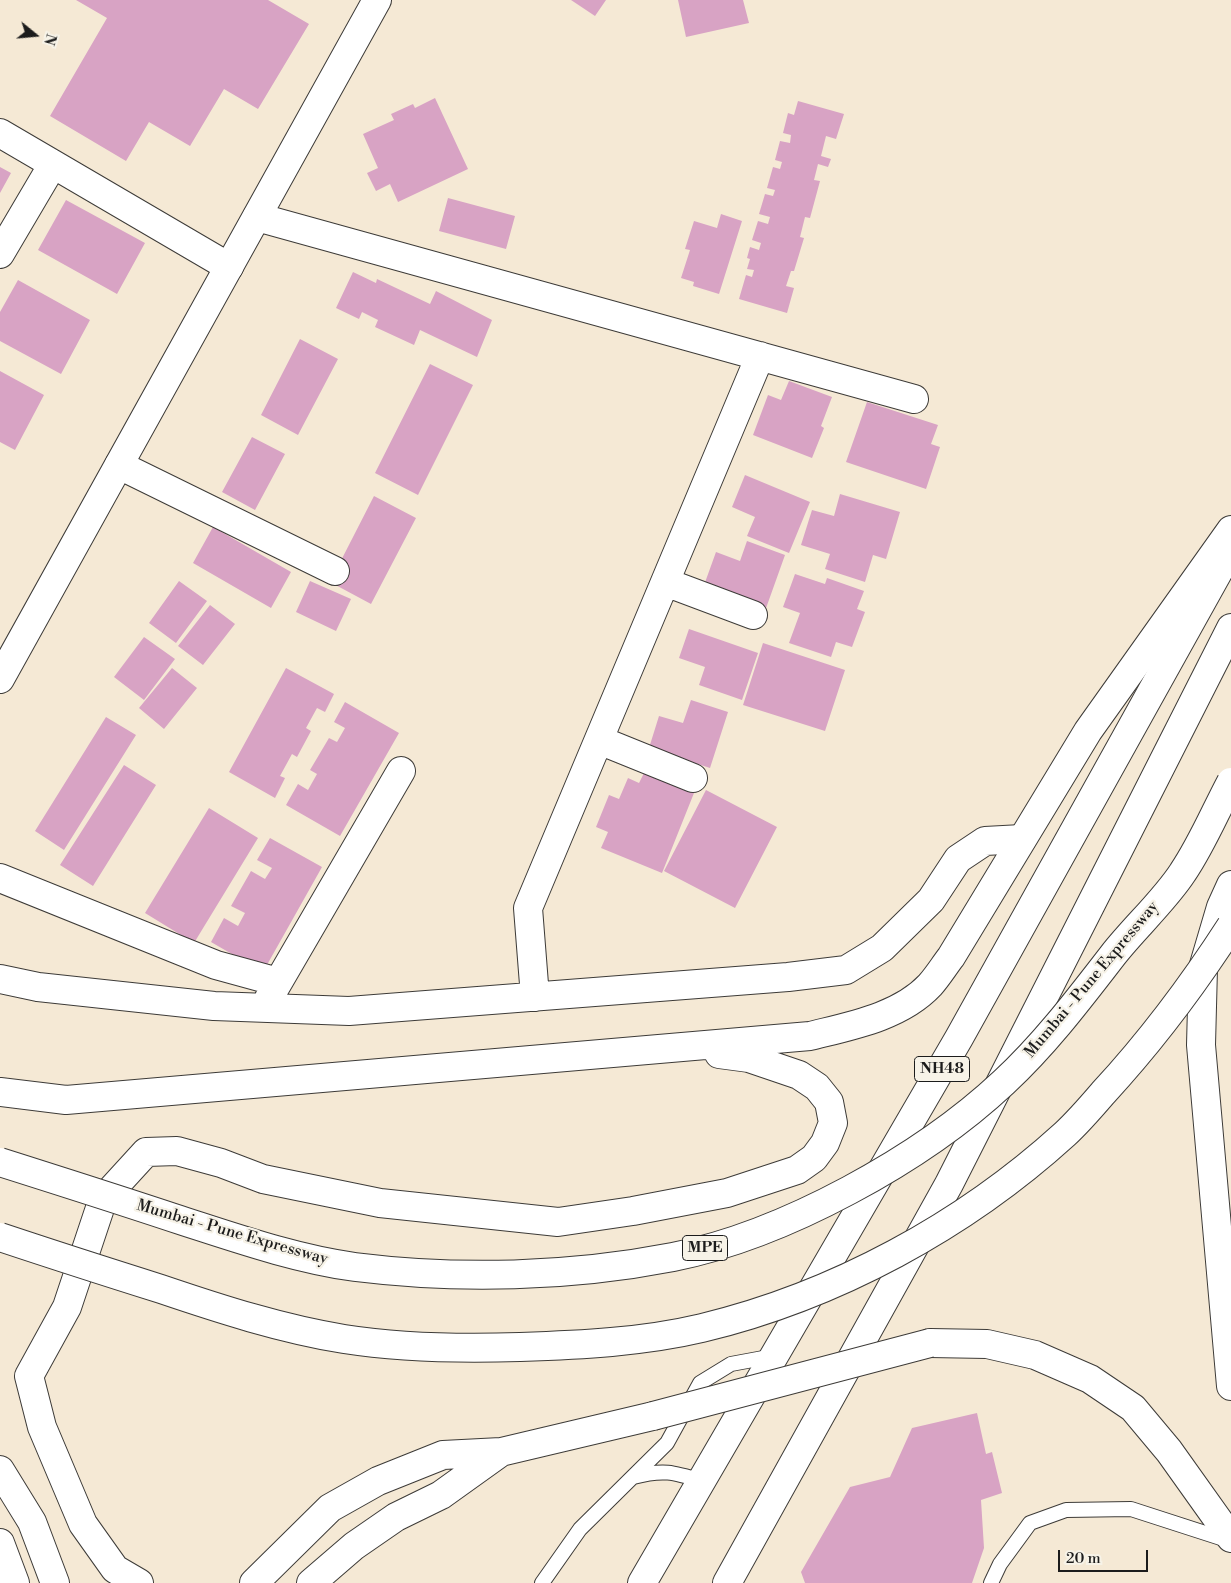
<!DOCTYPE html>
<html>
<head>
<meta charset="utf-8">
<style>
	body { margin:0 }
	#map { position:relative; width:1231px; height:1583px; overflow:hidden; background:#f5e9d5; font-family:"Libre Bodoni",serif }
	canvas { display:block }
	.north { position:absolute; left:10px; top:10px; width:50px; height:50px; -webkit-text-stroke:4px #f7f3e8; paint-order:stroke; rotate:107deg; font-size:14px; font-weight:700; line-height:20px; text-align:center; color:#1c1c1c }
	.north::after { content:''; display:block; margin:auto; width:18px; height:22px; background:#1c1c1c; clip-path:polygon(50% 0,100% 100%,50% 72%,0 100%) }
	.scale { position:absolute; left:1058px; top:1550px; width:90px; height:22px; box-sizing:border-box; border:2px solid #1c1c1c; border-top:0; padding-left:6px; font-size:15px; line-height:18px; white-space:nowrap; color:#1c1c1c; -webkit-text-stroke:4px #f7f3e8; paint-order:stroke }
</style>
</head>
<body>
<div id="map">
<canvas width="1231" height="1583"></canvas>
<div class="north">N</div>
<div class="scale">20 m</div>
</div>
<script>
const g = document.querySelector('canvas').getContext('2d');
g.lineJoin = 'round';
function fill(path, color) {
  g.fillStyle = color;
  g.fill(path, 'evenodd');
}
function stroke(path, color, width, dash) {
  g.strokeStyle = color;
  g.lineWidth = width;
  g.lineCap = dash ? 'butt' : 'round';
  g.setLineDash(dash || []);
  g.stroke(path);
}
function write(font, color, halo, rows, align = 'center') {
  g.font = font + ' "Libre Bodoni",serif';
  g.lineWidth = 4.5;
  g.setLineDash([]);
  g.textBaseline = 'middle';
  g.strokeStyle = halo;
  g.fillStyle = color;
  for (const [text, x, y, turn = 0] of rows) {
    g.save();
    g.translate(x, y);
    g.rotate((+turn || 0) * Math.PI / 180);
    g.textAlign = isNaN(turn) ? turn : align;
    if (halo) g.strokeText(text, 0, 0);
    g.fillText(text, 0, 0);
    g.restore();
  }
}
fill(new Path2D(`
	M 76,0 L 268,0 L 309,24 L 258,109 L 224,89 L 190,146 L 149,122 L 126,161 L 50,116 L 107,18 Z
	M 571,0 L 606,0 L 595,16 Z
	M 678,0 L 743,0 L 749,23 L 686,37 Z
	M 435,98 L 468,169 L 398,202 L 390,184 L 376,191 L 367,173 L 378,168 L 363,134 L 394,120 L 391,114 L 413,104 L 415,108 Z
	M 798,101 L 844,114 L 836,139 L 826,136 L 821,156 L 831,159 L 828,167 L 818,164 L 814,180 L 820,181 L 810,218 L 805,217 L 800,237 L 804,238 L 794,271 L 791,271 L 786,286 L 794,288 L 787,313 L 739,299 L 746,275 L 752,277 L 754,270 L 747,269 L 750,259 L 747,258 L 750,247 L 759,250 L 761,243 L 752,240 L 758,221 L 768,224 L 770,217 L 759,214 L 765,194 L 773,196 L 775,190 L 767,188 L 773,167 L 780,169 L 782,162 L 775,160 L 780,141 L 790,143 L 791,135 L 783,133 L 788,113 L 794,115 Z
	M 0,167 L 11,173 L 0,193 Z
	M 448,198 L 515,216 L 506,249 L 439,231 Z
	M 66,200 L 145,243 L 117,294 L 38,250 Z
	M 721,214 L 742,221 L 719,294 L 693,286 L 694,282 L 681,278 L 690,250 L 685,249 L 694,221 L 717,228 Z
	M 353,272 L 376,283 L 377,279 L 430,304 L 436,291 L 492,320 L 477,357 L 420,330 L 414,345 L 375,327 L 378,320 L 362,312 L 359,319 L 336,308 Z
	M 18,280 L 90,320 L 61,374 L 0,341 L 0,312 Z
	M 300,339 L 338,359 L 298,435 L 261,415 Z
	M 430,364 L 473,385 L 418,495 L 375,473 Z
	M 0,371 L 44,395 L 15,450 L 0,442 Z
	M 789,381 L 832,397 L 821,426 L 824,428 L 812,458 L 753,435 L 768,395 L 781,400 Z
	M 867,402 L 938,425 L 931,444 L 940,447 L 926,489 L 846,462 Z
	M 252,437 L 285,454 L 255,510 L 222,492 Z
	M 745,475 L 810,502 L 789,553 L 747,536 L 755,517 L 732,507 Z
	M 840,494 L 900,512 L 886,559 L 873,555 L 865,582 L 825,569 L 830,554 L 801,545 L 812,510 L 834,516 Z
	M 374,496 L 416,518 L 371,604 L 330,582 Z
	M 213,527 L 291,572 L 271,608 L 193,563 Z
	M 747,541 L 785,555 L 765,611 L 703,588 L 716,552 L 740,561 Z
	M 795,574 L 825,584 L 827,578 L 864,591 L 857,609 L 865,612 L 852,647 L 836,642 L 831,657 L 789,643 L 800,613 L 783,607 Z
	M 179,581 L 207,601 L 176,643 L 149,623 Z
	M 310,581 L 351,599 L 336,631 L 296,612 Z
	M 210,605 L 235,624 L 203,665 L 178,646 Z
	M 689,629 L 758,653 L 742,700 L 699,685 L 705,667 L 679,658 Z
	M 144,637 L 175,659 L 144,700 L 114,677 Z
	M 763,643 L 845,670 L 825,731 L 743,705 Z
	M 172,668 L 197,688 L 164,729 L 139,708 Z
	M 286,668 L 334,694 L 325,712 L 317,708 L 306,728 L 311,731 L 297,757 L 292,754 L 280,776 L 285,778 L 275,798 L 229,772 Z
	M 691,700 L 728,712 L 710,768 L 649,748 L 659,716 L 683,723 Z
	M 345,702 L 399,733 L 340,836 L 286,805 L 298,784 L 308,790 L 317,774 L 310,770 L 329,738 L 337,742 L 345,728 L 334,722 Z
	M 106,717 L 136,735 L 64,850 L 35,831 Z
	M 124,765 L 156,785 L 93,886 L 60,865 Z
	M 644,773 L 694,793 L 662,873 L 601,848 L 608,832 L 596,827 L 609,795 L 619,799 L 628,778 L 639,783 Z
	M 706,790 L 777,827 L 735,908 L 664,871 Z
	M 209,808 L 258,838 L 194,943 L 145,913 Z
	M 270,838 L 322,867 L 263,972 L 211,942 L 224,918 L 238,926 L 245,913 L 231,906 L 251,871 L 265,879 L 272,868 L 257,860 Z
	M 977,1413 L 986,1454 L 992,1452 L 1002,1493 L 981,1500 L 984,1548 L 972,1583 L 805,1583 L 801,1572 L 850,1487 L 890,1477 L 912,1428 Z`), '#d8a3c4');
const service = new Path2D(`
	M 633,1477 C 663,1469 673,1472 702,1481
	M 542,1583 L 580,1529 L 667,1443 L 700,1383 L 731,1364 L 774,1356
	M 991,1583 L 1000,1564 L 1030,1523 L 1066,1510 L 1131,1509 L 1230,1541`);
const minor = new Path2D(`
	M 0,133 L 229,267
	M 257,217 L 914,399
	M 0,254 L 53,164
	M 119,465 L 335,571
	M 665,582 L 753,615
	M 599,740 L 693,778
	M 0,878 L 216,965 L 278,982
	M 0,979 L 38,987 L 214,1006 L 349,1011 L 788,977 L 846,970 L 882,948 L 931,900 L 958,859 L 985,841 L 1022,839
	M 535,997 L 528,908 L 760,356
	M 269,998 L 401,771`);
const secondary = new Path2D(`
	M 0,679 L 377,0`);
const trunk = new Path2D(`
	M 642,1583 L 959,1038 L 1231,549`);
const motorway = new Path2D(`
	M 1231,885 L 1221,907 L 1203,968 L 1201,1045 L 1231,1386
	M 0,1092 L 66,1100 L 810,1036 C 850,1026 900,1017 930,985 C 938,976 944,966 951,957 L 1088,731 L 1231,530
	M 930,1343 L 987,1344 L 1035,1355 L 1090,1379 L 1133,1408 L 1169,1451 L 1231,1538
	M 0,1470 L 32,1522 L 55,1583
	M 0,1543 L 15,1583
	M 139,1583 L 115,1569 L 83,1524 L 42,1427 L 29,1376 L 67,1307 L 103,1199 L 146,1152 L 177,1151 L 221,1163 L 263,1179 L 380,1203 L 558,1222 L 633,1211 L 727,1193 L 797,1170 L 814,1158 L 825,1143 L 833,1123 L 829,1102 L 817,1087 L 799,1075 L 749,1058 L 719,1054
	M 254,1583 L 330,1508 L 378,1481 L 443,1455 L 501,1452
	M 311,1583 L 354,1546 L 396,1517 L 441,1495 L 501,1452 L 653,1416
	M 727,1583 L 949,1184 L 1231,628`);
stroke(service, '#3d3b38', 16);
stroke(minor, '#3d3b38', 30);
stroke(secondary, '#3d3b38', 30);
stroke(trunk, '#3d3b38', 30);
stroke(motorway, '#3d3b38', 30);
stroke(service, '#fff', 14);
stroke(minor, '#fff', 28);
stroke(secondary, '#fff', 28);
stroke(trunk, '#fff', 28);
stroke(motorway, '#fff', 28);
const motorwayBridge = new Path2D(`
	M 0,1162 C 60,1181 120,1200 180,1220 C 236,1238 296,1259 355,1267 C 459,1280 570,1277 673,1257 C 784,1235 922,1159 1004,1082 C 1045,1044 1079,999 1113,955 C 1134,928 1165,900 1183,872 C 1202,844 1215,812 1231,782
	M 0,1237 C 54,1255 107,1272 161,1289 C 220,1309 282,1329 344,1339 C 402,1348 461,1349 520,1347 C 580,1345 643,1342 702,1328 C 835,1296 964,1226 1065,1134 C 1078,1122 1091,1107 1103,1093 C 1151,1041 1193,985 1231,926
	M 653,1416 L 930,1343`);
stroke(motorwayBridge, '#3d3b38', 30, []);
stroke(motorwayBridge, '#fff', 28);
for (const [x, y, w] of [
	[942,1069,55],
	[705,1248,45]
]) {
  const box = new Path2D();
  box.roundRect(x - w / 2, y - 12.5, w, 25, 4);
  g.fillStyle = '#f7f3e8';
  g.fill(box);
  stroke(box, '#1c1c1c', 1);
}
write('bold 15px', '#1c1c1c', null, [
	["NH48",942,1069],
	["MPE",705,1248]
]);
write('16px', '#1c1c1c', '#f7f3e8', [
	["Mumbai - Pune Expressway",1092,980,-50],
	["Mumbai - Pune Expressway",232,1233,16]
]);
</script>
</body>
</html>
